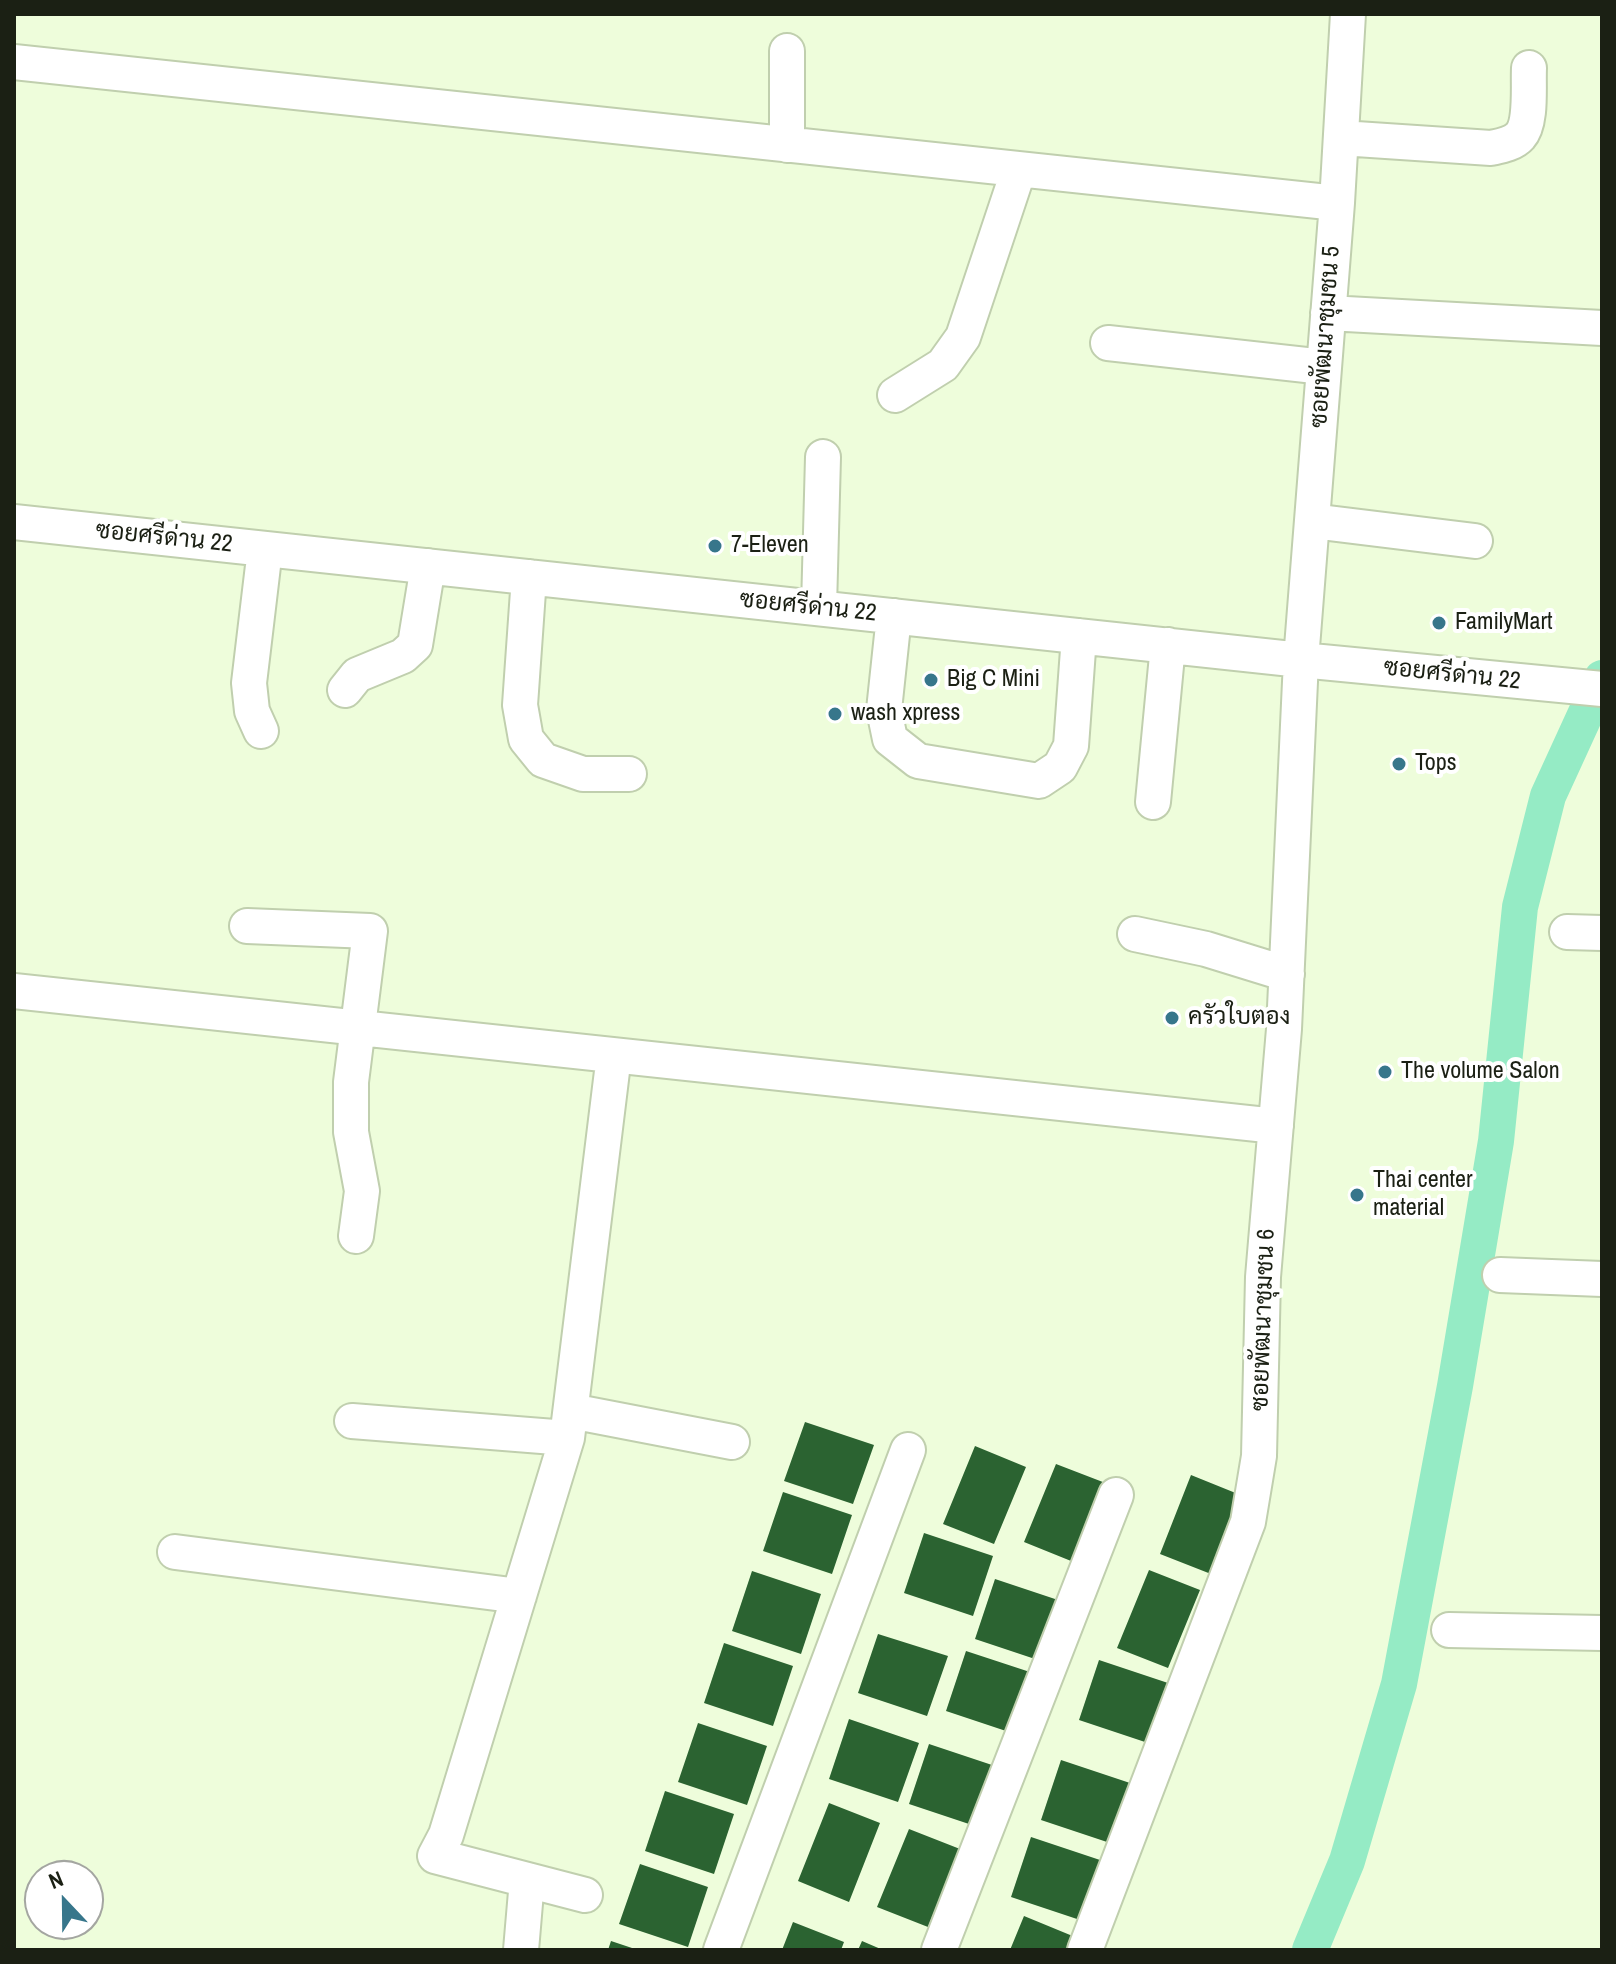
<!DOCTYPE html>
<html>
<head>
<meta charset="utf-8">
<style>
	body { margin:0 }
	#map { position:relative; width:1616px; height:1964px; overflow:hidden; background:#eefddb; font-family:"Archivo Narrow",sans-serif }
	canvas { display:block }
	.frame { position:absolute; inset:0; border:16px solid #1b2014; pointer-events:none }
	.north { position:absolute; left:24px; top:1860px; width:80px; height:80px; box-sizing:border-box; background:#fff; border:2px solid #a4a6a1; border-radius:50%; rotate:338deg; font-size:22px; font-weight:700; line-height:32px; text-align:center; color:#1b2014 }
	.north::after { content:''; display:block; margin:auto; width:28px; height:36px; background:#37768b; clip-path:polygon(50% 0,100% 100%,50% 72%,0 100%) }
</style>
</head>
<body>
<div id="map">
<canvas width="1616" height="1964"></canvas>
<div class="frame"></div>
<div class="north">N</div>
</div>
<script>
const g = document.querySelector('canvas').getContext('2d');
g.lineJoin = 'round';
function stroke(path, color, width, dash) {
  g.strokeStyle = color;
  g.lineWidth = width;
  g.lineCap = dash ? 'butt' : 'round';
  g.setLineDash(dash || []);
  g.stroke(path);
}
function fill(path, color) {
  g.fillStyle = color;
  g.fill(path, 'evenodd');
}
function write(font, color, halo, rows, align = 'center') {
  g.font = font + ' "Archivo Narrow",Sarabun,sans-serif';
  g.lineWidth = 8;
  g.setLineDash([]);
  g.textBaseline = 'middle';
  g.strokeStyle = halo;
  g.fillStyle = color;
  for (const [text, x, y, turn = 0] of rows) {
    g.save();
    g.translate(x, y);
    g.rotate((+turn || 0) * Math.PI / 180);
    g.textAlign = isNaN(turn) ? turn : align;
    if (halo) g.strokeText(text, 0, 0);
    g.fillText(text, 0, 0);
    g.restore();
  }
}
stroke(new Path2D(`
	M 1310,1950 L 1347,1861 L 1399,1684 L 1455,1386 L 1496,1141 L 1520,907 L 1548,796 L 1602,678`), '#95ebc5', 36);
fill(new Path2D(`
	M 805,1422 L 874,1445 L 853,1504 L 784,1481 Z
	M 975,1446 L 1026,1467 L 994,1544 L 943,1524 Z
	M 1056,1464 L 1108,1484 L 1076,1563 L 1024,1542 Z
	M 1191,1475 L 1243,1496 L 1211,1574 L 1160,1554 Z
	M 783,1492 L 852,1515 L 832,1574 L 763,1551 Z
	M 924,1533 L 993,1556 L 973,1616 L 904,1593 Z
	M 1149,1570 L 1200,1590 L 1168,1668 L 1117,1648 Z
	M 752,1571 L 821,1594 L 801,1654 L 732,1631 Z
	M 995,1579 L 1064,1602 L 1044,1662 L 975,1639 Z
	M 878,1634 L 948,1656 L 927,1716 L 858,1693 Z
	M 724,1643 L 793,1666 L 773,1726 L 704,1703 Z
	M 966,1651 L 1036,1674 L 1015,1734 L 946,1711 Z
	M 1099,1660 L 1168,1683 L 1148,1743 L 1079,1720 Z
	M 849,1719 L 919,1743 L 898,1802 L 829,1779 Z
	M 698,1723 L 767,1746 L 747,1805 L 678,1782 Z
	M 929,1744 L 998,1767 L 978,1827 L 909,1804 Z
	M 1061,1760 L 1130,1783 L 1110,1843 L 1041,1820 Z
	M 665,1791 L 734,1814 L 714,1874 L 645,1851 Z
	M 829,1803 L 880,1823 L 849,1902 L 798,1881 Z
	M 909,1829 L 960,1849 L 928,1927 L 877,1907 Z
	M 1031,1837 L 1100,1860 L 1080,1920 L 1011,1897 Z
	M 640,1864 L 708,1887 L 688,1947 L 619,1924 Z
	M 1024,1916 L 1075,1937 L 1070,1950 L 1010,1950 Z
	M 793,1922 L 844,1942 L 841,1950 L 782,1950 Z
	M 611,1941 L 635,1949 L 635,1950 L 608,1950 Z
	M 862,1941 L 883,1950 L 858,1950 Z`), '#2b6331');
const minor = new Path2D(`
	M 14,62 L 1337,203
	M 1341,138 L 1491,148 C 1500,146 1513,144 1520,136 C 1532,123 1528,85 1529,68
	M 787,145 L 787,51
	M 1328,313 L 1602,328
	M 1108,343 L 1324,367
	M 895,395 L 943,365 L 963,337 L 1019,169
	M 1312,521 L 1475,541
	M 14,522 L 1301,660 L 1602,689
	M 529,577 L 520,705 L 526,739 L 543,760 L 583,774 L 629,774
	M 819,607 L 823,457
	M 894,616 L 884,710 L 890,739 L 918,761 L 1039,781 L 1060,767 L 1071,746 L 1079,636
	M 345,690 L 357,675 L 403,656 L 415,645 L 428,566
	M 261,731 L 252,711 L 249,683 L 265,549
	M 1153,802 L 1168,645
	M 247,926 L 370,931 L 351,1082 L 351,1132 L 362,1191 L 356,1236
	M 1567,932 L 1602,933
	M 1135,934 L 1206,949 L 1287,974
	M 14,991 L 1276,1126
	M 1500,1275 L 1602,1279
	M 571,1411 L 732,1442
	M 352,1421 L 567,1438
	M 175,1552 L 519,1596
	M 1449,1630 L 1602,1633
	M 585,1895 L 435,1856 L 446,1835 L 567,1438 L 614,1055
	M 521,1950 L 527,1880
	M 721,1950 L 908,1450
	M 939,1950 L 1116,1495
	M 1085,1950 L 1248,1522 L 1259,1456 L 1263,1277 L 1284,1029 L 1301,660 L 1337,203 L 1348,14`);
stroke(minor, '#c0cfae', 38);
stroke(minor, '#fff', 34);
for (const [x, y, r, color] of [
	[715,546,8,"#37768b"],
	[1439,623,8,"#37768b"],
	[931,680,8,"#37768b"],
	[835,714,8,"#37768b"],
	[1399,764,8,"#37768b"],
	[1172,1018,8,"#37768b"],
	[1385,1072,8,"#37768b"],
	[1357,1195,8,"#37768b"]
]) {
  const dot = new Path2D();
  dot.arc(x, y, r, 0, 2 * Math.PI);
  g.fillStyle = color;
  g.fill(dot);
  stroke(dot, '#fff', 3);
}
write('24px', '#1b2014', '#fff', [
	["ซอยพัฒนาชุมชน 5",1326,337,-86],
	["ซอยศรีด่าน 22",164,538,6],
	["ซอยศรีด่าน 22",808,607,6],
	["ซอยศรีด่าน 22",1452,675,6],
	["ซอยพัฒนาชุมชน 6",1264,1320,-88]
]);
write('24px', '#1b2014', '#fff', [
	["7-Eleven",731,546],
	["FamilyMart",1455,623],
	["Big C Mini",947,680],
	["wash xpress",851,714],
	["Tops",1415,764],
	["ครัวใบตอง",1188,1018],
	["The volume Salon",1401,1072],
	["Thai center",1373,1181],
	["material",1373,1209]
], 'left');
</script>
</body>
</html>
